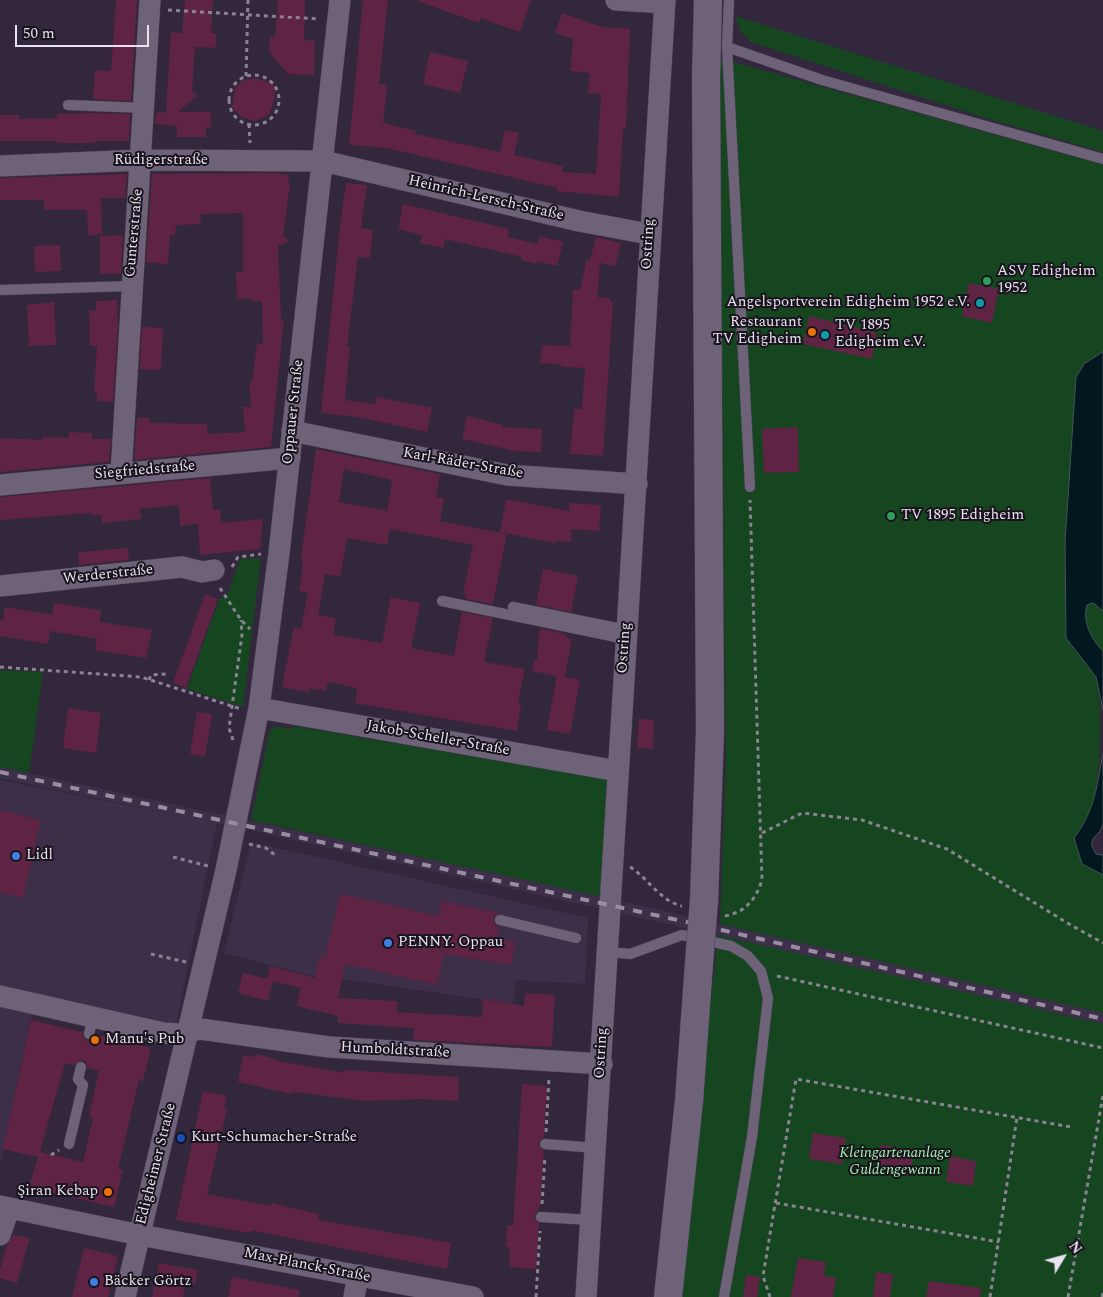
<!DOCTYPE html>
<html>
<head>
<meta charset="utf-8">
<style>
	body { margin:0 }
	#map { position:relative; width:1103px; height:1297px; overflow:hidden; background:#32273c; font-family:Spectral,serif }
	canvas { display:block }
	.north { position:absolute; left:1038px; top:1232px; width:50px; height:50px; -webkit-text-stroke:4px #18131c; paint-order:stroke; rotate:53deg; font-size:14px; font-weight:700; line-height:20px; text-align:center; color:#e8e1ef }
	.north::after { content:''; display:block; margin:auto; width:18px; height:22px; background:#e8e1ef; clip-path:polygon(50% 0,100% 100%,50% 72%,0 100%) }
	.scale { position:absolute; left:15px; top:25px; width:134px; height:22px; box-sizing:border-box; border:2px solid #e8e1ef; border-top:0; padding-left:6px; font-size:15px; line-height:18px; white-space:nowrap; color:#e8e1ef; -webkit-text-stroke:4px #18131c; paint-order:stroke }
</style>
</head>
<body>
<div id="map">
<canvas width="1103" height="1297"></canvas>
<div class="north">N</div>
<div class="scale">50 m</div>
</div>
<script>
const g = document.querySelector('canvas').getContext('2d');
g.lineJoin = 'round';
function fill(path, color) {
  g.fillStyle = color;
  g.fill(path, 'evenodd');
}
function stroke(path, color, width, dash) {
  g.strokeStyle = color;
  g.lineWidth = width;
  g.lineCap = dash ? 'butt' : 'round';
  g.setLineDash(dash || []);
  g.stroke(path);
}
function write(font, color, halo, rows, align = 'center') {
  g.font = font + ' Spectral,serif';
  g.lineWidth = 4;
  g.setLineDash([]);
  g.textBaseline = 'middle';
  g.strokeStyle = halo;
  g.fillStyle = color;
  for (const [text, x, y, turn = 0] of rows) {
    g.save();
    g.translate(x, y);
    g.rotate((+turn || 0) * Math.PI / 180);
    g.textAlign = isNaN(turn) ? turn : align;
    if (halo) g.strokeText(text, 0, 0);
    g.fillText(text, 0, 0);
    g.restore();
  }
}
fill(new Path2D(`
	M 0,767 L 591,894 L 1103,1013 L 1103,1024 L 589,906 L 217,823 L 176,1025 L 36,994 L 0,1165 L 0,780 L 187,817 L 0,778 Z
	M 251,842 L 588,918 L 585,984 L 516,980 L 513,1004 L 350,980 L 336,982 L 224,953 Z`), '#3d2f49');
fill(new Path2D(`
	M 735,16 L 1103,131 L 1103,152 L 992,120 L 751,42 L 740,30 Z
	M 719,58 L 1103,165 L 1103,352 L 1084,364 L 1066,638 C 1075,650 1089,663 1096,677 C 1103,708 1102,789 1087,820 C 1084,826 1078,832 1074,838 L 1082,864 L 1103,875 L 1103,1013 L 720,924 L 726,761 Z
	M 261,558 L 243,707 L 187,689 L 219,600 L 228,593 L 240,559 Z
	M 1093,603 L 1103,611 L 1103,651 C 1091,639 1082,622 1087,605 Z
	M 0,670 L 43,672 L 29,773 L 0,767 Z
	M 276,726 L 292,729 L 293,726 L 609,780 L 602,897 L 251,820 L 270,730 Z
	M 718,935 L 1103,1024 L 1103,1297 L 679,1297 Z`), '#164620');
const water = new Path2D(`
	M 1103,352 L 1103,611 L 1093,603 L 1087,605 C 1082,621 1091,639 1103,651 L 1103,710 L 1096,677 L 1066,638 L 1065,542 L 1076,377 L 1084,364 Z
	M 1103,753 C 1103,775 1103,801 1103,823 C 1101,838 1084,836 1096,854 L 1103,855 L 1103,875 L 1082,864 L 1074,838 C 1095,810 1097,786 1103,753 Z`);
fill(water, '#00181e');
stroke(water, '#46545d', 1);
fill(new Path2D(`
	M 116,0 L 137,0 L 131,101 L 93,99 L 95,70 L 111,71 Z
	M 185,0 L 213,0 L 211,33 L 216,34 L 216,48 L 195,47 L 192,91 L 197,96 L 178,112 L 211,112 L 211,127 L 206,127 L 206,137 L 177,137 L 177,126 L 155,124 L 156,113 L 166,112 L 171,32 L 182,33 Z
	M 278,0 L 305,0 L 304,40 L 315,41 L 314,75 L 288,74 L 269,52 L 270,37 L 275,37 Z
	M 363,0 L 388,0 L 379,84 L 387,85 L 383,123 L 416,131 L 415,134 L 500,152 L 505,130 L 519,133 L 514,155 L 563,166 L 562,172 L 596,174 L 601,94 L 588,93 L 590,73 L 570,71 L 573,39 L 555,33 L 562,13 L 602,27 L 630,29 L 626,128 L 623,128 L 619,197 L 557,191 L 558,188 L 386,148 L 349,145 Z
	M 420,0 L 531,0 L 520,32 L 481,18 L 479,23 L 420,2 Z
	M 430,52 L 468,61 L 460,93 L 423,84 Z
	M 253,78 L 274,83 L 275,98 L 269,115 L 255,121 L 241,117 L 232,107 L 235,88 L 244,80 Z
	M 93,113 L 130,114 L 129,141 L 95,141 L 95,143 L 57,143 L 57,141 L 0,141 L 0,115 L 19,115 L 19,119 L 57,118 L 57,114 Z
	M 274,173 L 289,175 L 288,184 L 290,184 L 283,236 L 290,241 L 278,246 L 281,320 L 284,319 L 271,447 L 134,460 L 137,418 L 150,418 L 150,423 L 207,424 L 207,434 L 245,432 L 243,407 L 251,407 L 249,383 L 252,382 L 257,344 L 263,344 L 262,301 L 251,301 L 251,298 L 237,299 L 236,272 L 243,272 L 243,213 L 200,214 L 201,224 L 176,225 L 175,235 L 170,235 L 168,264 L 146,262 L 152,174 Z
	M 127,174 L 125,198 L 101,198 L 102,234 L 88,236 L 87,210 L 44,210 L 44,200 L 0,200 L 0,178 Z
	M 346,183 L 367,185 L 361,228 L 373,230 L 370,258 L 358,257 L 347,346 L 350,346 L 345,400 L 375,404 L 376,397 L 432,408 L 427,432 L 358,417 L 321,413 L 340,226 Z
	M 403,204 L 509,229 L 508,237 L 537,244 L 540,236 L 563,242 L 557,266 L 537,261 L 536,264 L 521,260 L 522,257 L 445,239 L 443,248 L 420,243 L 422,235 L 398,229 Z
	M 123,235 L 121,274 L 100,274 L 100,236 Z
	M 596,237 L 621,243 L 615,267 L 591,260 L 600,263 L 597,297 L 610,298 L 610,302 L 613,302 L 603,456 L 570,454 L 574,409 L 582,409 L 585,368 L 561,367 L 561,364 L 540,363 L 542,345 L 570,346 L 573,290 L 580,290 L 587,259 L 590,260 Z
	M 60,245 L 61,271 L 35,272 L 34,246 Z
	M 969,283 L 999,289 L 992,323 L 962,316 Z
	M 117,300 L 118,325 L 113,402 L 97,401 L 97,392 L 94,392 L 97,346 L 90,346 L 89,311 L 96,310 L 96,301 Z
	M 54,302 L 56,345 L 29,346 L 27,305 Z
	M 809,316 L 877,333 L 872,359 L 803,344 Z
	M 142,327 L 163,328 L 161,370 L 140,369 Z
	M 467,416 L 501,424 L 501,427 L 542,429 L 541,452 L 515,451 L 462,439 Z
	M 798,427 L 799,472 L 764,473 L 762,429 Z
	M 69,432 L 92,433 L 92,439 L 111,439 L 109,462 L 0,472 L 0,438 L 43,440 L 43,437 L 68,438 Z
	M 316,449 L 440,474 L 436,497 L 444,498 L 440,521 L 507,534 L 493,604 L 465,599 L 466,594 L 463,594 L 473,545 L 390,529 L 387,545 L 347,538 L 340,577 L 325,574 L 318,615 L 336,618 L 333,635 L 382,643 L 391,597 L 420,603 L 411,648 L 454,656 L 462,612 L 493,618 L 484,662 L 525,669 L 518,703 L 521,704 L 517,731 L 355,703 L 357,688 L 328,682 L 326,691 L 309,688 L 309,692 L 282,687 L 294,627 L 301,629 L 308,592 L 299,591 L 303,565 L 301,557 ZM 344,469 L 392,480 L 387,511 L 339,502 Z
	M 210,478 L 213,510 L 220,509 L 221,523 L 263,519 L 260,549 L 200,555 L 198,524 L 180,526 L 179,505 L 140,509 L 141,519 L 102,523 L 101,515 L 92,515 L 91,513 L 0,520 L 0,497 Z
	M 506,499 L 569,511 L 570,503 L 601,505 L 599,531 L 571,529 L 571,542 L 556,541 L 555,543 L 500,532 Z
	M 128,548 L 129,560 L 79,565 L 78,552 Z
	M 543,569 L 578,576 L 571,612 L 536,605 Z
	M 205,594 L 218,599 L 186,688 L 173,683 Z
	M 54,603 L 101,610 L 100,622 L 152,630 L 146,658 L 95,650 L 97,639 L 50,631 L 48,644 L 0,636 L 0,619 L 3,620 L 5,607 L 52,615 Z
	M 540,628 L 566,634 L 565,637 L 572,639 L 565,677 L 580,680 L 570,734 L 547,730 L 557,676 L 532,671 L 534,662 L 537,659 Z
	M 68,708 L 101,713 L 96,753 L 63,748 Z
	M 197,712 L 212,714 L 205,757 L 190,754 Z
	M 639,719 L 654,720 L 653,749 L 637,748 Z
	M 0,810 L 41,820 L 23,898 L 0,892 Z
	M 340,894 L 438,916 L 442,901 L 498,913 L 493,919 L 495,925 L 499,927 L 497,939 L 515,942 L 511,965 L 444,954 L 437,985 L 345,964 L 338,998 L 398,1001 L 397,1012 L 482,1017 L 483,999 L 524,1006 L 525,993 L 555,995 L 552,1047 L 413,1040 L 414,1028 L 338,1023 L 338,1016 L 297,1006 L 301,988 L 273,981 L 268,1001 L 238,993 L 243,973 L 267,979 L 270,966 L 315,978 L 319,957 L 325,958 Z
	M 31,1020 L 82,1032 L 83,1036 L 87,1041 L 91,1040 L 96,1035 L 151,1048 L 143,1081 L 139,1080 L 118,1169 L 123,1170 L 114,1207 L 29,1187 L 38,1157 L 3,1149 ZM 82,1060 L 86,1062 L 88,1068 L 99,1071 L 89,1116 L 93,1118 L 83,1162 L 40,1152 L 65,1063 L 74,1065 Z
	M 256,1054 L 274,1058 L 273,1060 L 344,1073 L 344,1070 L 459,1077 L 458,1101 L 421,1099 L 367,1101 L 293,1092 L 292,1094 L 238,1082 L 243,1055 L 255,1057 Z
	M 522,1084 L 547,1086 L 544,1137 L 540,1140 L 538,1144 L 544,1151 L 540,1204 L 539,1210 L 534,1216 L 539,1223 L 536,1269 L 509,1267 L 510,1247 L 506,1247 L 507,1225 L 513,1226 Z
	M 203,1091 L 227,1096 L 224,1109 L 227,1109 L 207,1194 L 271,1206 L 272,1203 L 319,1214 L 318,1220 L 451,1243 L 447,1269 L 251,1230 L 251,1233 L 176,1220 Z
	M 813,1133 L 846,1138 L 842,1164 L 809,1159 Z
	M 881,1145 L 914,1150 L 910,1176 L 877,1171 Z
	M 950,1156 L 976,1161 L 973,1186 L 946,1182 Z
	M 13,1235 L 30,1238 L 17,1283 L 0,1278 L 0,1270 L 7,1245 Z
	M 84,1248 L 118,1256 L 108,1297 L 72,1297 Z
	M 798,1258 L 826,1262 L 824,1276 L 836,1278 L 833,1297 L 791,1297 Z
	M 159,1263 L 198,1270 L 195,1285 L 185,1283 L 183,1297 L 152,1297 Z
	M 876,1272 L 893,1274 L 890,1297 L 873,1297 Z
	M 746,1275 L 760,1277 L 757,1297 L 743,1297 Z
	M 232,1277 L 300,1290 L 299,1297 L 228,1297 Z
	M 929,1281 L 981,1288 L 980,1297 L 926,1297 Z`), '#5f2443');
const lane = new Path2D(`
	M 729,0 L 727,47 L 750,487
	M 727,47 L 822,80 L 1103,159
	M 68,105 L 145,108
	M 0,290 L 131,286
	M 442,601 L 626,639
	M 513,607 L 627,630
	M 500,920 L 576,938
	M 608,952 L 630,954 L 682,935 L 731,946 L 748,956 L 761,971 L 768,998 L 752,1137 L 724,1297
	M 89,1034 L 93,1017
	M 69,1144 L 83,1085 L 78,1079 L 81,1067
	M 545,1144 L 596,1148
	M 541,1217 L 591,1220`);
const street = new Path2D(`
	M 616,0 L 665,3
	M 0,166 L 141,160 L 323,161 L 579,221 L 649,234
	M 292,431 L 507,475 L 637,484
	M 121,473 L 150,0
	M 0,485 L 290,458
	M 0,586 L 182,567 L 202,572 L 214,570
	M 259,708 L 618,771
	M 0,996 L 163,1033 L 179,1034 L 200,1029 L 329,1047 L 602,1064
	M 0,1206 L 140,1235 L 473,1297
	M 0,1235 L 9,1209
	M 125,1297 L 226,870 L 259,708 L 279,553 L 340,0
	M 354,1297 L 358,1275
	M 586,1297 C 614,865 638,432 665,0`);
const secondary = new Path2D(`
	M 704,901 L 710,731 L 706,79 L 708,0
	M 668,1297 L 689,1101 L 700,950`);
stroke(lane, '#4b4254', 11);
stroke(street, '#4b4254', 22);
stroke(secondary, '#4b4254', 29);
stroke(new Path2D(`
	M 168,10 L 319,19
	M229 100a25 25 0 1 1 50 0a25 25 0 1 1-50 0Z
	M 246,76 L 248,0
	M 249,124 L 250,143
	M 232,567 L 238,557 L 261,554
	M 220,588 L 241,620 L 250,629
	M 0,667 L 141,677 L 241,709
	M 149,680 L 151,675 L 167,674
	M 233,740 L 229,728 L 242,635 L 241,620
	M 762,833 L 802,813 L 862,820 L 947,849 L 1069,924 L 1103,943
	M 249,844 L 266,848 L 275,855
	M 173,857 L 208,866
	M 630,867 C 649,879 660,901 682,906
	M 725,916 C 746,912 756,899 762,880 L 750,500
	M 151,954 L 186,962
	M 777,976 L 1103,1048
	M 546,1132 L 549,1078
	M 51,1155 L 59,1150
	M 776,1203 L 999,1242
	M 542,1204 L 545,1156
	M 536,1297 L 540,1231
	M 770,1297 L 763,1276 L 796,1079 L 1071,1127
	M 990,1297 L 1017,1117
	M 1068,1297 L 1103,1095
	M 1102,1297 L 1103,1293`), '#8b8294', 3, [4, 4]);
stroke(lane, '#6e6279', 10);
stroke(street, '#6e6279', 21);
stroke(secondary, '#6e6279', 28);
stroke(new Path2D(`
	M 0,772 L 696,924 L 1103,1019`), '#978e9f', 4, [9, 9]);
const secondaryBridge = new Path2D(`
	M 700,950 L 704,901`);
stroke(secondaryBridge, '#4b4254', 29, []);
stroke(secondaryBridge, '#6e6279', 28);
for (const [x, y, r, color] of [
	[987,281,5,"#2e9e5b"],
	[980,303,5,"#0f9aa8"],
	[812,332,5,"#e8710a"],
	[825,335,5,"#0f9aa8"],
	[891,516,5,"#2e9e5b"],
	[16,856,5,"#3f7fe0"],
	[388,943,5,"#3f7fe0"],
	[95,1040,5,"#e8710a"],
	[181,1138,5,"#1a4fb4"],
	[108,1192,5,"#e8710a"],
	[94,1282,5,"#3f7fe0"]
]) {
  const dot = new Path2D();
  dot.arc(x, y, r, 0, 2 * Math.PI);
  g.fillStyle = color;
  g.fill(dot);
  stroke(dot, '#18131c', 2);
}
write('15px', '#e8e1ef', '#18131c', [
	["Rüdigerstraße",161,161],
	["Heinrich-Lersch-Straße",486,199,13],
	["Gunterstraße",135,233,-85],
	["Ostring",649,244,-87],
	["Oppauer Straße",294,412,-84],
	["Karl-Räder-Straße",463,464,10],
	["Siegfriedstraße",145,471,-5],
	["Werderstraße",108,575,-6],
	["Ostring",625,648,-86],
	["Jakob-Scheller-Straße",438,739,10],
	["Humboldtstraße",395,1051,3],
	["Ostring",602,1053,-87],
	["Edigheimer Straße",157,1164,-76],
	["Max-Planck-Straße",307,1266,11]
]);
write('15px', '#e8e1ef', '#18131c', [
	["ASV Edigheim",997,272],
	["1952",997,289],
	["Angelsportverein Edigheim 1952 e.V.",970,303,"right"],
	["Restaurant",802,323,"right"],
	["TV Edigheim",802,340,"right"],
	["TV 1895",835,326],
	["Edigheim e.V.",835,343],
	["TV 1895 Edigheim",901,516],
	["Lidl",26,856],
	["PENNY. Oppau",398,943],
	["Manu's Pub",105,1040],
	["Kurt-Schumacher-Straße",191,1138],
	["Şiran Kebap",98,1192,"right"],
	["Bäcker Görtz",104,1282]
], 'left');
write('italic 15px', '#a4f4ae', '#18131c', [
	["Kleingartenanlage",895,1154],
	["Guldengewann",895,1171]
]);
</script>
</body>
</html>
